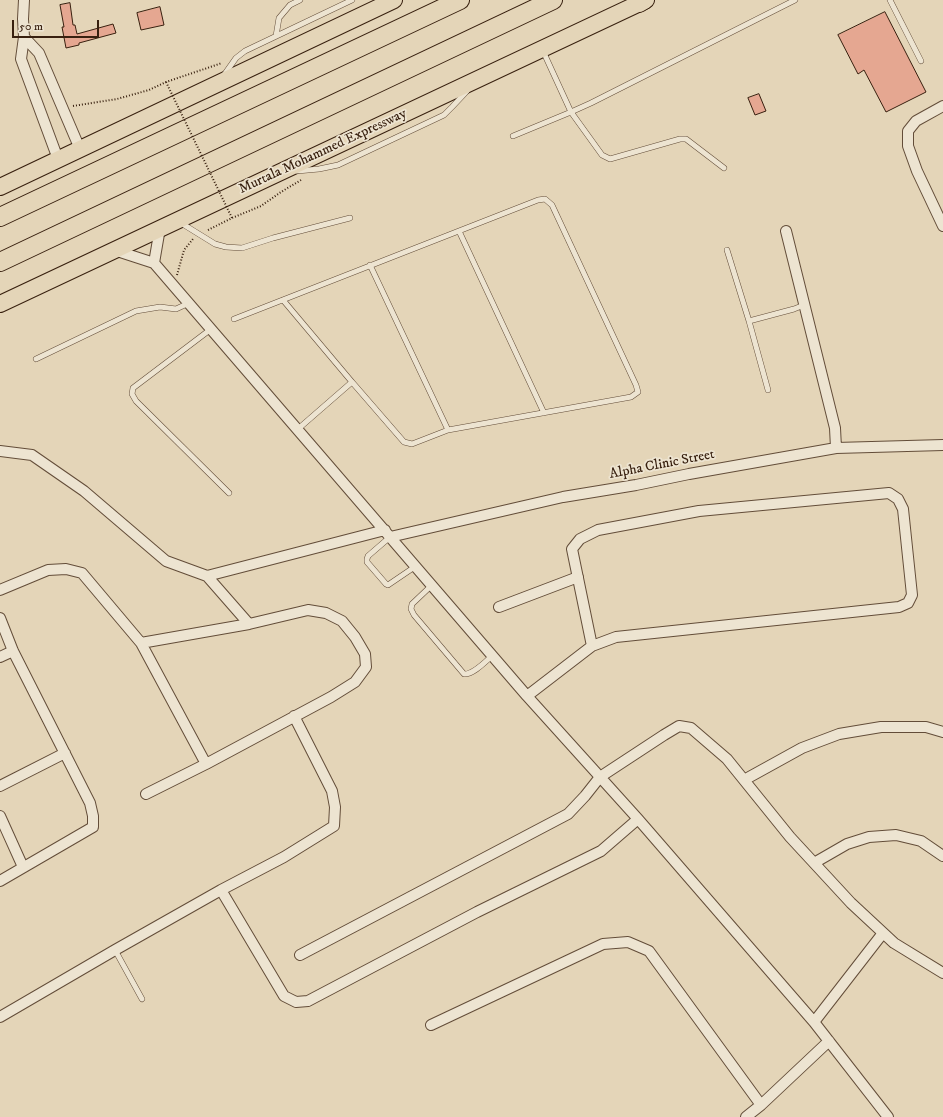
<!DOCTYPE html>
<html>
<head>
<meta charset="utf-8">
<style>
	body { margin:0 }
	#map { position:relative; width:943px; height:1117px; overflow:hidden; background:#e4d5b8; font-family:"IM FELL DW Pica",serif }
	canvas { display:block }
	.scale { position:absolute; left:12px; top:20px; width:87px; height:18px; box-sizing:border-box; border:2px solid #38200f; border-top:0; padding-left:5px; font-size:12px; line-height:14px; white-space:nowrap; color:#38200f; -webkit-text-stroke:3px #ede4d1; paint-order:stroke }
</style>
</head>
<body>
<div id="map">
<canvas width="943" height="1117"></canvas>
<div class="scale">50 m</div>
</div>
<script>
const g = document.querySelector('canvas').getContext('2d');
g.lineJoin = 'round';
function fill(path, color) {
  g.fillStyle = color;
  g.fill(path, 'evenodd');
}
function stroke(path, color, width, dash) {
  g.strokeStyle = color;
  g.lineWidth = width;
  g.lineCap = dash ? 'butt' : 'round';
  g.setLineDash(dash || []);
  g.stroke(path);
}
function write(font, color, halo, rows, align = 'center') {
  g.font = font + ' "IM FELL DW Pica",serif';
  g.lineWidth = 3.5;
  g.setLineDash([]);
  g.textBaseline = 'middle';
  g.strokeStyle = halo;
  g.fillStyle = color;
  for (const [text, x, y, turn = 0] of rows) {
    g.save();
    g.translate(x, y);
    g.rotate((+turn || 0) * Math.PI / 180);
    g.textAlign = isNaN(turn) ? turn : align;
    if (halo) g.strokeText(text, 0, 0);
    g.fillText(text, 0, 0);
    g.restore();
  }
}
const building = new Path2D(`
	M 70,3 L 73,25 L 75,25 L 77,34 L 113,24 L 116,33 L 79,43 L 79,45 L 66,48 L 62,27 L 64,27 L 60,5 Z
	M 160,7 L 164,25 L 141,30 L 137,13 Z
	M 885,12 L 926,92 L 886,112 L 864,70 L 858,74 L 838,35 Z
	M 759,94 L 766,111 L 755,115 L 748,98 Z`);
fill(building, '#e5a791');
stroke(building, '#38200f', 1);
const service = new Path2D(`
	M 890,0 L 921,61
	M 276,36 L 279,18 L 290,5 L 300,0
	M 543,51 L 571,112 L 591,103 L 795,0
	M 224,75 L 236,58 L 245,51 L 352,0
	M 513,136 L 571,112 L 602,155 L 610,159 L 680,139 L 686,139 L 724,168
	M 297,171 L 319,169 L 338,165 L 444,115 L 452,107 L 467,91
	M 181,223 L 215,244 L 226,247 L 242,248 L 273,238 L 350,218
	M 459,231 L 544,413
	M 727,250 L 749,321 L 768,390
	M 283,300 L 352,382
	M 234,319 L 538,200 L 545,199 L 552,205 L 636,385 L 638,392 L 631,397 L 448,430
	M 749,321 L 794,309 L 804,305
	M 211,329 L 133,388 L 132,394 L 136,401 L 229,493
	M 36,359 L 136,311 L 160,307 L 176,309 L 189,303
	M 298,429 L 352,382 L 404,442 L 412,444 L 448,430 L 370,265
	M 390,537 L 368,556 L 367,559 L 367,562 L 386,584 L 388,585 L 416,566
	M 432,585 L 412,604 L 411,609 L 414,615 L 464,674 C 473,675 486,661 493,655
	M 115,950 L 142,999`);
const minor = new Path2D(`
	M 24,0 L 23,19 L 24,37 L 21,59 L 58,159
	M 24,37 L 39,53 L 80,149
	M 943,106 L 916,121 L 908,131 L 908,146 L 917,171 L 943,226
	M 786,231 L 835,428 L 836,448
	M 114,250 L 154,263 L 527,696 L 638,819 L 814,1022 L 888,1117
	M 154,263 L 160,228
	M 0,451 L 32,455 L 84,491 L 166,561 L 207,576 L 249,624 L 308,610 L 326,613 L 342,621 L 355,637 L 365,654 L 366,667 L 355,682 L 331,697 L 206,764 L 146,794
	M 390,537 L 563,497 L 636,485 L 689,474 L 836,448 L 943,445
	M 207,576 L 385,530
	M 0,590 L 48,570 L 66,569 L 82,573 L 141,643 L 206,764
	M 499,607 L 578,577
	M 0,618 L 13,651 L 90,803 L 93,816 L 93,827 L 0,881
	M 141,643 L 249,624
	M 0,657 L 13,651
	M 527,696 L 592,646 L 616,637 L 899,607 L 908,603 L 912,595 L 903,509 L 898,499 L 889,493 L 699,511 L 598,530 L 580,539 L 572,549 L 592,646
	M 744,780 L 802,748 L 839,734 L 881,727 L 926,727 L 943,732
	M 0,786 L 65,753
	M 0,816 L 23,867
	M 814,863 L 847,844 L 869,837 L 896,835 L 921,841 L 943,856
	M 221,890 L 284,996 L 296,1002 L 308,1001 L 477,912 L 601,851 L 638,819
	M 300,955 L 568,814 L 585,796 L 600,777 L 664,735 L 679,726 L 691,728 L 727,759 L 790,837 L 851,903 L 894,943 L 943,973
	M 0,1017 L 115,950 L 221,890 L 284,857 L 334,826 L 335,807 L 332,791 L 294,716
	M 814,1022 L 883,933
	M 431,1025 L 603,944 L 628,942 L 649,951 L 761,1105
	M 746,1117 L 761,1105 L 829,1041`);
const trunk = new Path2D(`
	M 0,187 L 394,0
	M 0,304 L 646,0`);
const motorway = new Path2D(`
	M 639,3 L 644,0
	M 0,217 L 460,0
	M 0,262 L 553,0`);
stroke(service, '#634d39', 6);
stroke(minor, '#634d39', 12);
stroke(trunk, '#38200f', 18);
stroke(motorway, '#38200f', 20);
stroke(new Path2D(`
	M 73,106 L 117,99 L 149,90 L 166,82 L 222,63
	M 208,230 L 232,218 L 261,206 L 281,192 L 301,180
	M 177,275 L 184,250 L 193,239`), '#38200f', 2, [1, 2]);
stroke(service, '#ede4d1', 5);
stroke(minor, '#ede4d1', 10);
stroke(trunk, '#e4d5b8', 16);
stroke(motorway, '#e4d5b8', 18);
stroke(new Path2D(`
	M 166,82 L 232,218`), '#38200f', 2, [1, 2]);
write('14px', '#38200f', '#ede4d1', [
	["Murtala Mohammed Expressway",323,152,-25],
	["Alpha Clinic Street",662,465,-11]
]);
</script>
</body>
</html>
